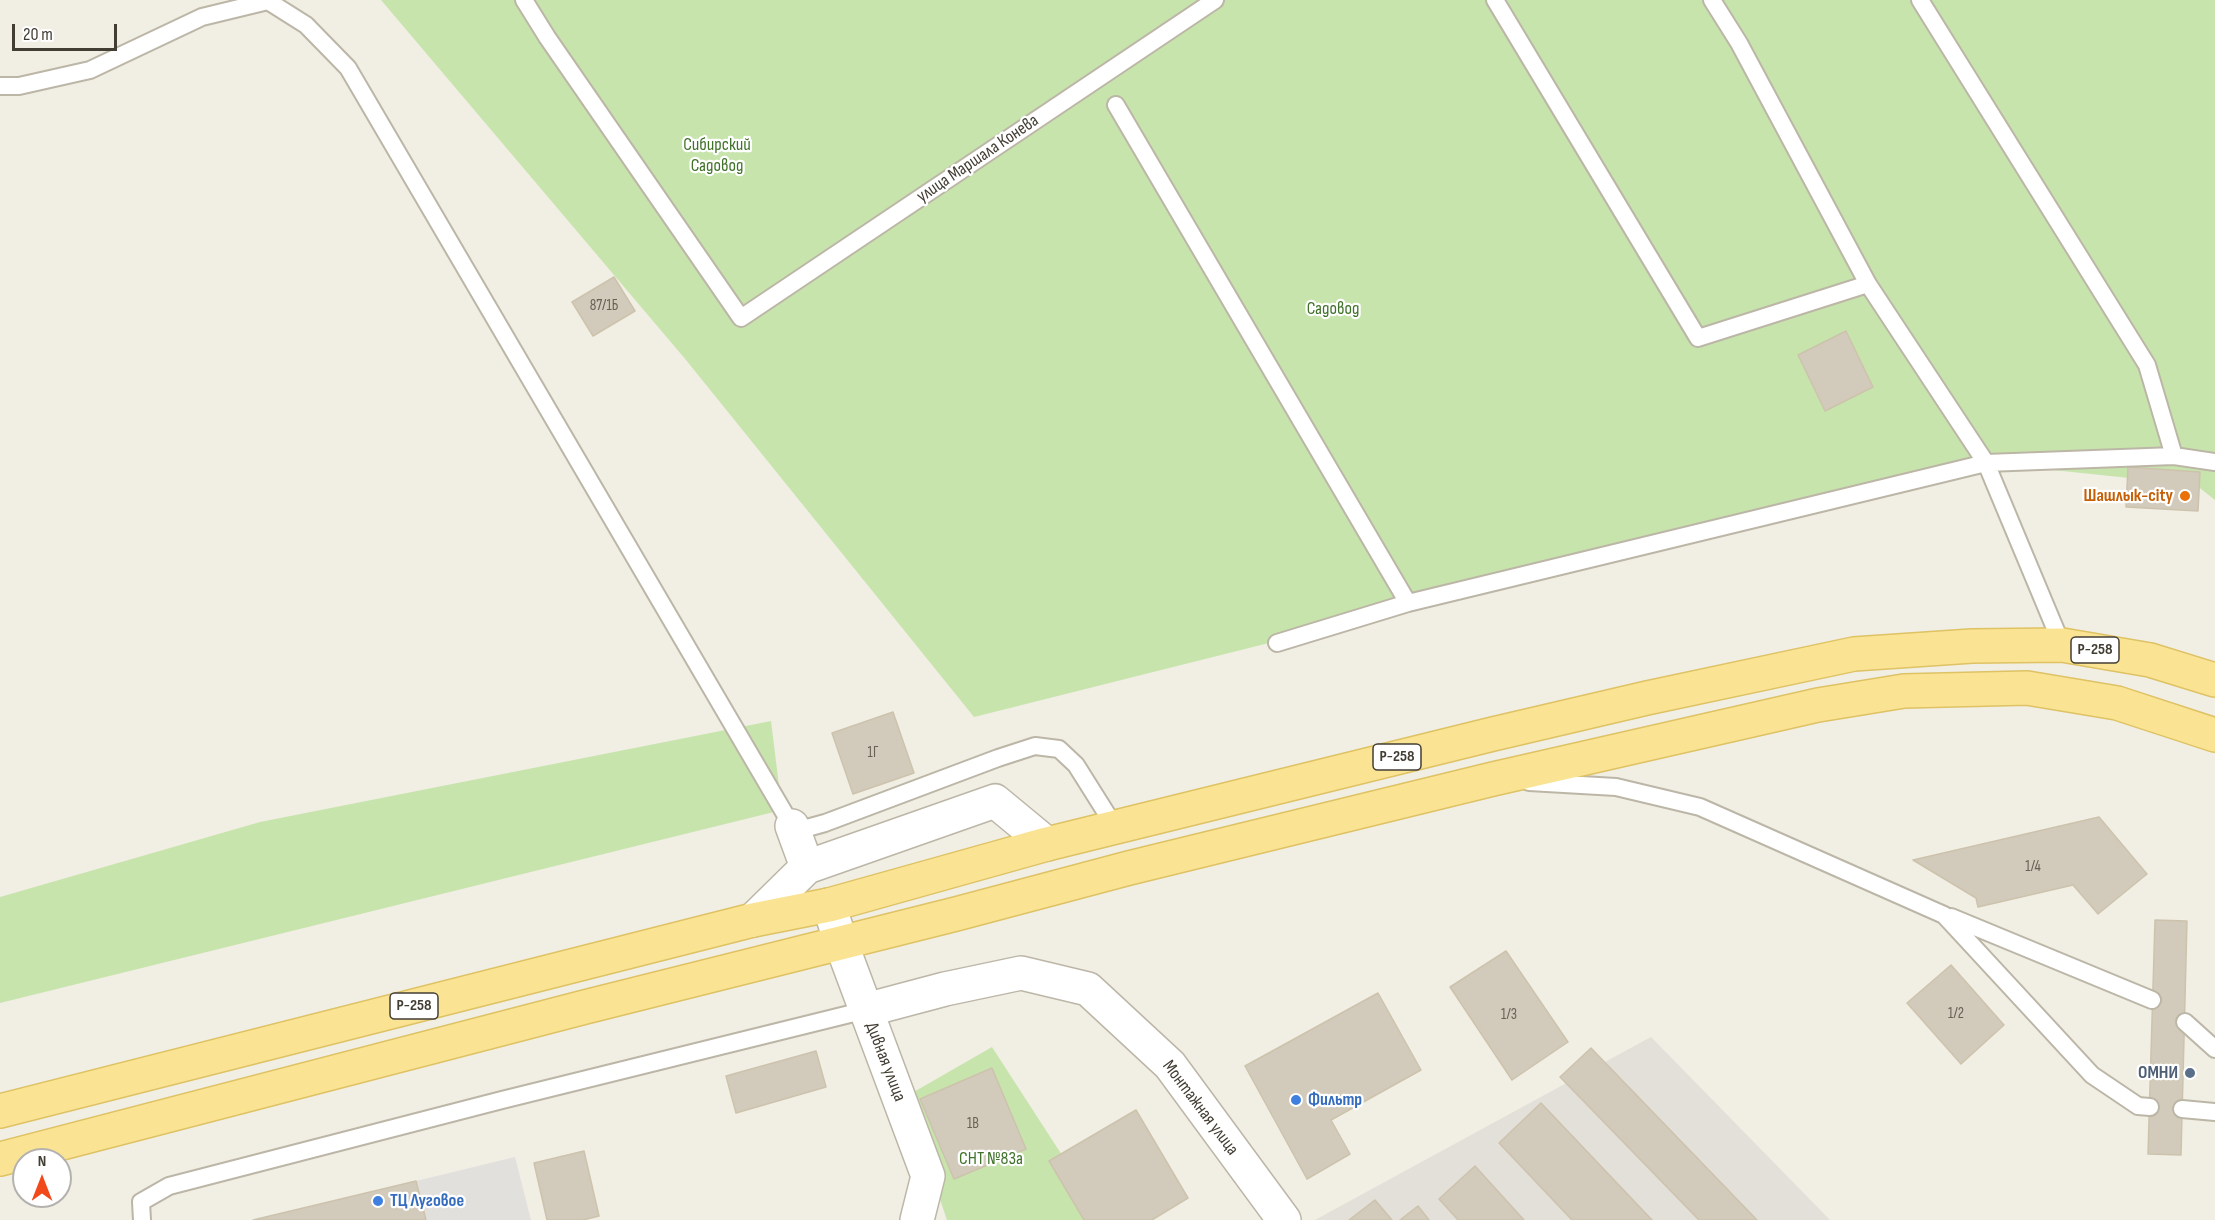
<!DOCTYPE html>
<html>
<head>
<meta charset="utf-8">
<style>
	body { margin:0 }
	#map { position:relative; width:2215px; height:1220px; overflow:hidden; background:#f1eee4; font-family:"Sofia Sans Condensed",sans-serif }
	canvas { display:block }
	.north { position:absolute; left:12px; top:1148px; width:60px; height:60px; box-sizing:border-box; background:#fff; border:2px solid #b4b2ae; border-radius:50%; rotate:0deg; font-size:16px; font-weight:700; line-height:24px; text-align:center; color:#433e34 }
	.north::after { content:''; display:block; margin:auto; width:21px; height:27px; background:#f2491a; clip-path:polygon(50% 0,100% 100%,50% 72%,0 100%) }
	.scale { position:absolute; left:12px; top:24px; width:105px; height:27px; box-sizing:border-box; border:3px solid #433e34; border-top:0; padding-left:8px; font-size:18px; line-height:21px; white-space:nowrap; color:#433e34; -webkit-text-stroke:4px #fff; paint-order:stroke }
</style>
</head>
<body>
<div id="map">
<canvas width="2215" height="1220"></canvas>
<div class="north">N</div>
<div class="scale">20 m</div>
</div>
<script>
const g = document.querySelector('canvas').getContext('2d');
g.lineJoin = 'round';
function fill(path, color) {
  g.fillStyle = color;
  g.fill(path, 'evenodd');
}
function stroke(path, color, width, dash) {
  g.strokeStyle = color;
  g.lineWidth = width;
  g.lineCap = dash ? 'butt' : 'round';
  g.setLineDash(dash || []);
  g.stroke(path);
}
function write(font, color, halo, rows, align = 'center') {
  g.font = font + ' "Sofia Sans Condensed",sans-serif';
  g.lineWidth = 4.5;
  g.setLineDash([]);
  g.textBaseline = 'middle';
  g.strokeStyle = halo;
  g.fillStyle = color;
  for (const [text, x, y, turn = 0] of rows) {
    g.save();
    g.translate(x, y);
    g.rotate((+turn || 0) * Math.PI / 180);
    g.textAlign = isNaN(turn) ? turn : align;
    if (halo) g.strokeText(text, 0, 0);
    g.fillText(text, 0, 0);
    g.restore();
  }
}
fill(new Path2D(`
	M 1651,1037 L 1830,1220 L 1315,1220 Z`), '#e3dfd9');
fill(new Path2D(`
	M 381,0 L 2215,0 L 2215,500 L 2196,485 L 1986,463 L 974,717 L 686,360 Z
	M 771,721 L 782,810 L 0,1003 L 0,897 L 260,822 Z
	M 992,1047 L 1104,1220 L 947,1220 L 905,1097 Z`), '#c8e4ad');
fill(new Path2D(`
	M 515,1157 L 531,1220 L 426,1220 L 416,1181 Z`), '#e2e0dc');
const building = new Path2D(`
	M 614,277 L 635,311 L 593,336 L 572,302 Z
	M 1846,331 L 1873,387 L 1825,411 L 1798,355 Z
	M 2128,467 L 2200,472 L 2198,511 L 2126,507 Z
	M 893,712 L 914,773 L 853,794 L 832,733 Z
	M 2099,817 L 2147,874 L 2098,914 L 2073,885 L 1978,907 L 1976,898 L 1913,860 Z
	M 2155,920 L 2187,921 L 2181,1155 L 2148,1154 Z
	M 1506,951 L 1568,1042 L 1512,1080 L 1450,987 Z
	M 1951,965 L 2004,1025 L 1961,1064 L 1907,1003 Z
	M 1378,993 L 1421,1070 L 1331,1120 L 1350,1154 L 1307,1179 L 1245,1066 Z
	M 1591,1048 L 1757,1220 L 1699,1220 L 1560,1077 Z
	M 816,1051 L 826,1087 L 736,1113 L 726,1076 Z
	M 992,1068 L 1026,1149 L 954,1179 L 920,1099 Z
	M 1541,1103 L 1652,1220 L 1572,1220 L 1499,1143 Z
	M 1136,1110 L 1188,1198 L 1152,1220 L 1084,1220 L 1049,1161 Z
	M 584,1151 L 599,1216 L 583,1220 L 547,1220 L 534,1163 Z
	M 1475,1166 L 1524,1220 L 1458,1220 L 1439,1199 Z
	M 416,1181 L 426,1220 L 253,1220 Z
	M 1375,1200 L 1392,1220 L 1349,1220 Z
	M 1418,1206 L 1429,1220 L 1400,1220 Z`);
fill(building, '#d2caba');
stroke(building, '#cdc3ad', 1.5);
const lane = new Path2D(`
	M 524,0 L 547,37 L 741,318 L 1215,0
	M 1495,0 L 1698,338 L 1868,284
	M 1712,0 L 1739,43 L 1868,284 L 1986,463 L 2062,645
	M 1920,0 L 2147,365 L 2174,456
	M 0,86 L 19,86 L 90,70 L 202,17 L 268,1 L 306,25 L 348,68 L 792,826 L 807,828 L 825,823 L 998,758 L 1035,746 L 1059,749 L 1076,765 L 1115,827
	M 1116,105 L 1408,603
	M 1277,643 L 1408,603 L 1986,463 L 2174,456 L 2215,462
	M 1529,782 L 1616,787 L 1700,807 L 1944,915 L 2092,1075 L 2138,1106 L 2150,1107
	M 1951,917 L 2152,1000
	M 2185,1022 L 2215,1049
	M 2182,1109 L 2215,1112
	M 142,1220 L 141,1202 L 169,1186 L 502,1100 L 866,1010`);
const street = new Path2D(`
	M 792,826 L 807,867
	M 829,905 L 841,943 L 928,1176 L 917,1220
	M 753,920 L 807,867 L 995,801 L 1047,844
	M 866,1010 L 945,989 L 1021,973 L 1088,989 L 1170,1065 L 1284,1220`);
const primary = new Path2D(`
	M 0,1111 L 753,920 L 829,905 L 1047,844 L 1493,734 L 1647,698 L 1854,654 L 1972,646 L 2062,645 L 2150,660 L 2215,680
	M 0,1159 L 585,1007 L 956,914 L 1129,868 L 1493,779 L 1818,705 L 1904,691 L 2027,688 L 2117,703 L 2215,735`);
stroke(lane, '#bcb6a7', 20);
stroke(street, '#bcb6a7', 36);
stroke(primary, '#dec264', 36);
stroke(lane, '#fff', 16);
stroke(street, '#fff', 33);
stroke(primary, '#fae494', 33);
for (const [x, y, r, color] of [
	[2185,496,6,"#e8710a"],
	[2190,1073,6,"#5c6f8a"],
	[1296,1100,6,"#3f7fe0"],
	[378,1201,6,"#3f7fe0"]
]) {
  const dot = new Path2D();
  dot.arc(x, y, r, 0, 2 * Math.PI);
  g.fillStyle = color;
  g.fill(dot);
  stroke(dot, '#fff', 2);
}
write('15px', '#676156', null, [
	["87/1Б",604,306],
	["1Г",873,753],
	["1/4",2033,867],
	["1/2",1956,1014],
	["1/3",1509,1015],
	["1В",973,1124]
]);
for (const [x, y, w] of [
	[2095,650,48],
	[1397,757,48],
	[414,1006,48]
]) {
  const box = new Path2D();
  box.roundRect(x - w / 2, y - 13, w, 26, 4.5);
  g.fillStyle = '#fff';
  g.fill(box);
  stroke(box, '#433e34', 1.5);
}
write('bold 16px', '#433e34', null, [
	["Р-258",2095,650],
	["Р-258",1397,757],
	["Р-258",414,1006]
]);
write('18px', '#40722a', '#fff', [
	["Сибирский",717,145],
	["Садовод",717,166],
	["Садовод",1333,309],
	["СНТ №83а",991,1159]
]);
write('18px', '#433e34', '#fff', [
	["улица Маршала Конева",978,159,-34],
	["Дивная улица",885,1062,69],
	["Монтажная улица",1200,1108,53]
]);
write('bold 18px', '#c56008', '#fff', [
	["Шашлык-city",2173,496]
], 'right');
write('bold 18px', '#4e5e75', '#fff', [
	["ОМНИ",2178,1073]
], 'right');
write('bold 18px', '#366cbe', '#fff', [
	["Фильтр",1308,1100],
	["ТЦ Луговое",390,1201]
], 'left');
</script>
</body>
</html>
